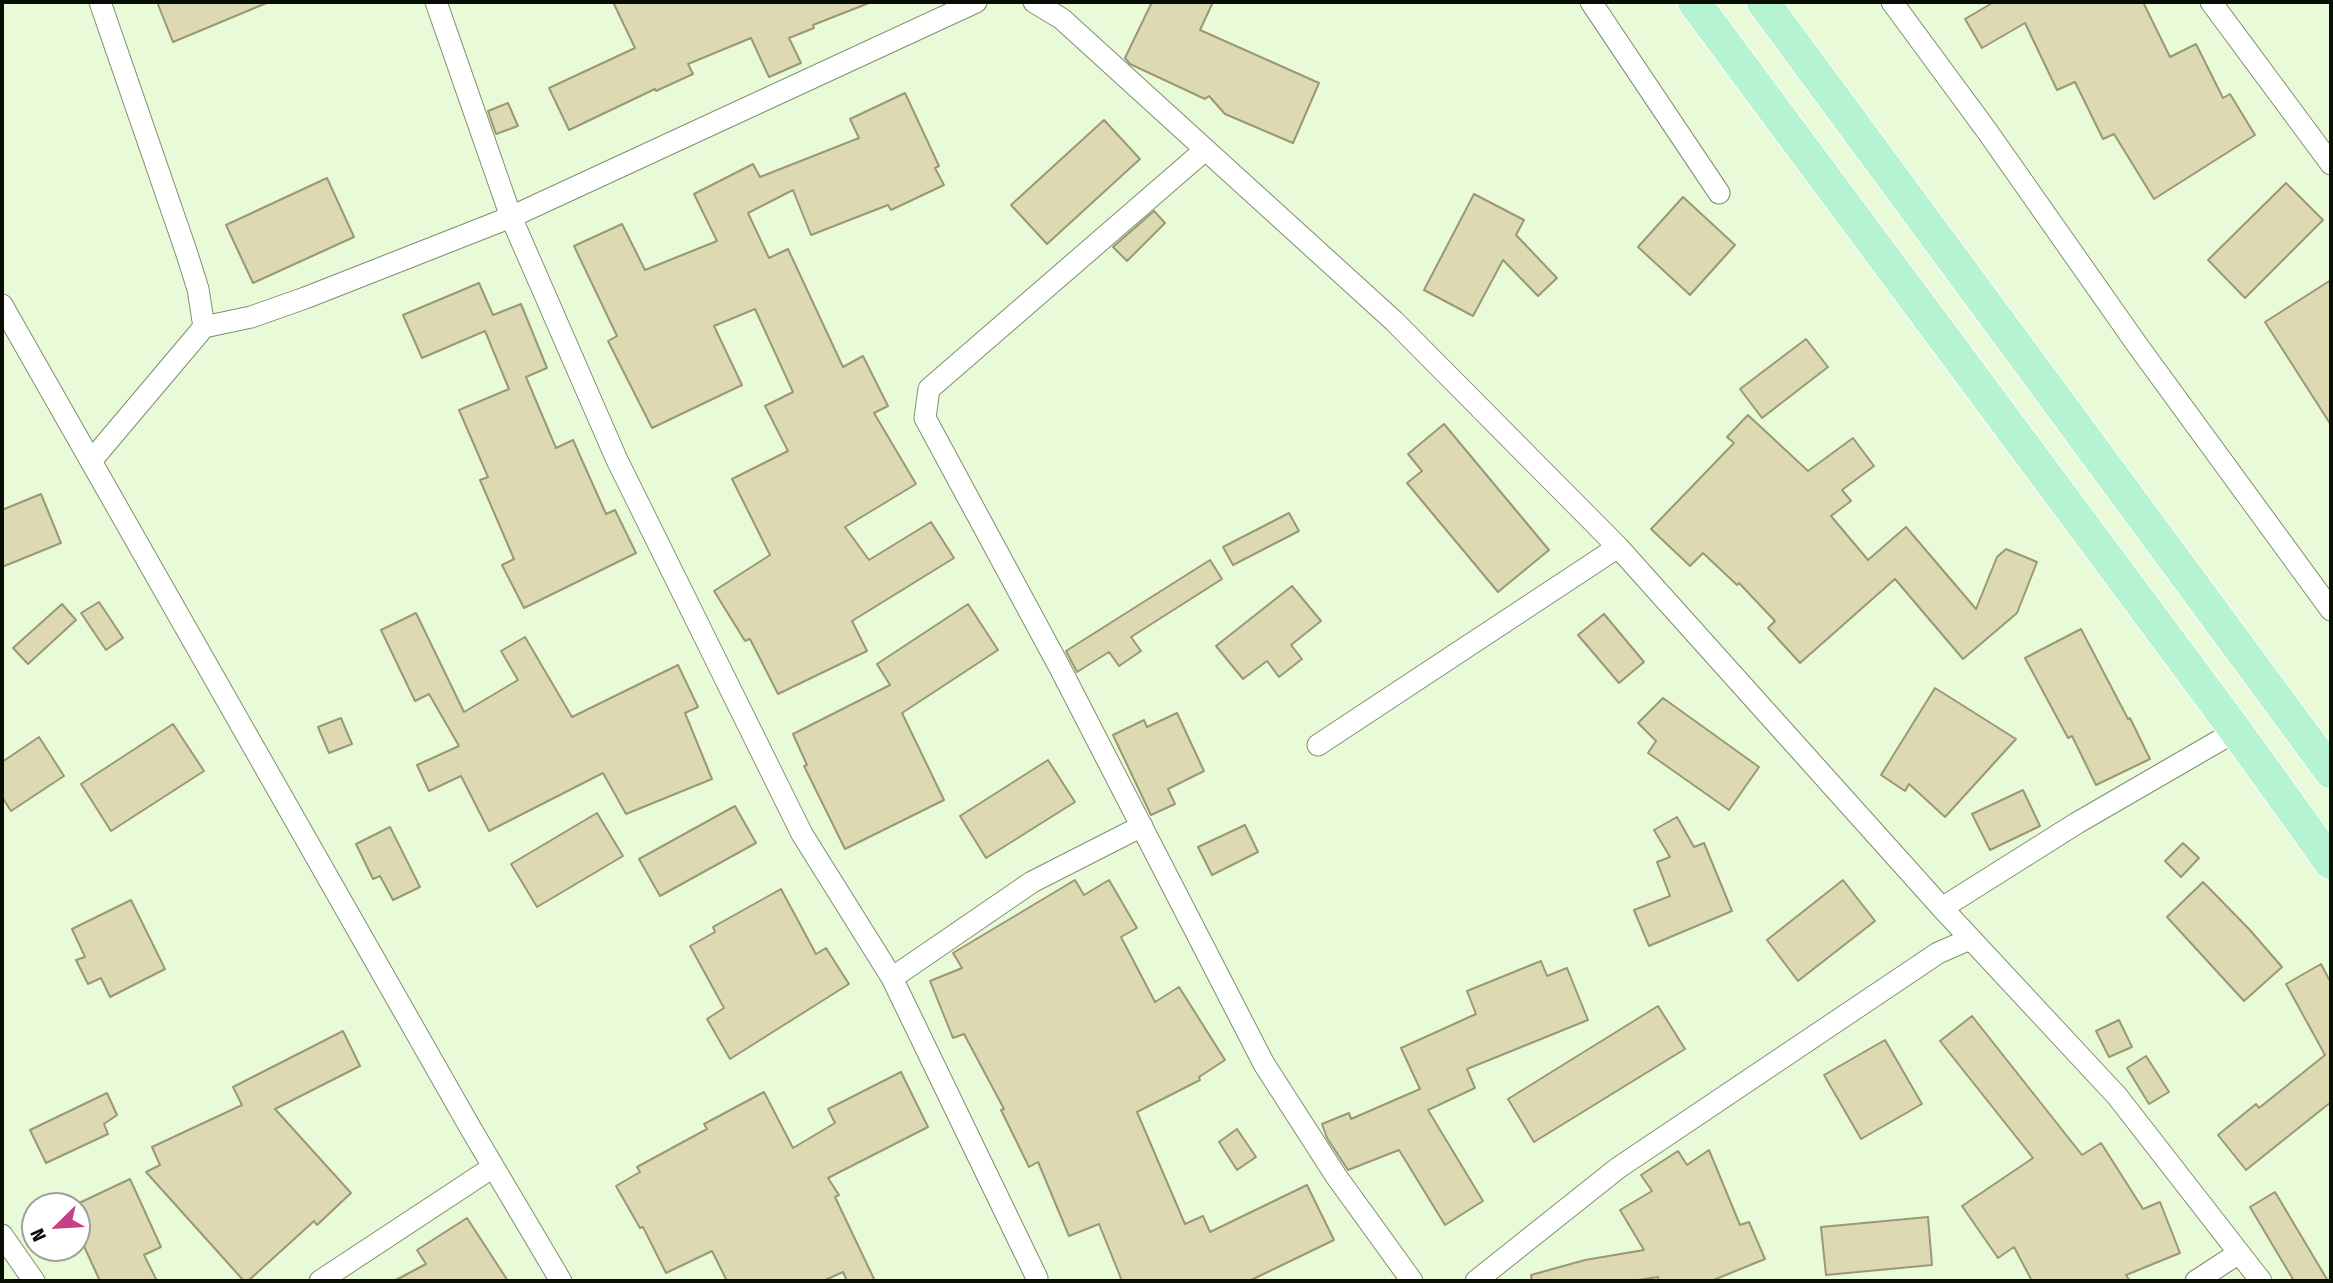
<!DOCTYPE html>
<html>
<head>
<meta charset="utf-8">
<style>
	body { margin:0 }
	#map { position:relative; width:2333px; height:1283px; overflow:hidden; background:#e8fad7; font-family:"Fira Sans Condensed",sans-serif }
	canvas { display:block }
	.frame { position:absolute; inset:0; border:4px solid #090e04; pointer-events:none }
	.north { position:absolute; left:21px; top:1192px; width:70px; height:70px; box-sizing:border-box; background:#fff; border:2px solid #9d9f9b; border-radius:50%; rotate:246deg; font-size:19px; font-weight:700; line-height:28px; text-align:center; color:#090e04 }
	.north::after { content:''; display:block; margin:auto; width:24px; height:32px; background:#c64184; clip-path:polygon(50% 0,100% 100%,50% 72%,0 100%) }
</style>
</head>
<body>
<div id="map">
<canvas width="2333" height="1283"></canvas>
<div class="frame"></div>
<div class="north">N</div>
</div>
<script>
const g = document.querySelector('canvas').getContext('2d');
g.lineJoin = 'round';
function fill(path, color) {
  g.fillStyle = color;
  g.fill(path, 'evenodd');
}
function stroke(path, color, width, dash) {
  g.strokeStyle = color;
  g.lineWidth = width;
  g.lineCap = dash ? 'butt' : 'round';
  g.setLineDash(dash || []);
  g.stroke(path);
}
const building = new Path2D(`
	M 157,2 L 269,2 L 173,42 Z
	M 613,2 L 869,2 L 869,3 L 813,25 L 814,28 L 789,38 L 801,63 L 769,77 L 751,38 L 688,64 L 693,74 L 656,91 L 655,89 L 569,130 L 549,88 L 635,48 Z
	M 1152,2 L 1213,2 L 1200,30 L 1319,83 L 1293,143 L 1225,114 L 1209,96 L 1205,99 L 1130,64 L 1125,58 Z
	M 1994,2 L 2143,2 L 2170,57 L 2196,44 L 2223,98 L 2230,94 L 2255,135 L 2154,199 L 2114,134 L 2103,139 L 2075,82 L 2057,90 L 2025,23 L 1982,48 L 1965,19 Z
	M 905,93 L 939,166 L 935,168 L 944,185 L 891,210 L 888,205 L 811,235 L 793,190 L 748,213 L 769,258 L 788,249 L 843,367 L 863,356 L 888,406 L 874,413 L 916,484 L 845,527 L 869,560 L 931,522 L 954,558 L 852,621 L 867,651 L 778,694 L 750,639 L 745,641 L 714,591 L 770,555 L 732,479 L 788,451 L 765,406 L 793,392 L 755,309 L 714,326 L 742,385 L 652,428 L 608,341 L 617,336 L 574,246 L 622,224 L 645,270 L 717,241 L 694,194 L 753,164 L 760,177 L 859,138 L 850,119 Z
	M 508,103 L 518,126 L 496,134 L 488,111 Z
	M 1104,120 L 1140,159 L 1047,244 L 1011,205 Z
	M 327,178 L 354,237 L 253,283 L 226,225 Z
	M 2286,183 L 2323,220 L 2245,298 L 2208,260 Z
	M 1474,194 L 1524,220 L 1516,235 L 1557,278 L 1538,296 L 1503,260 L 1473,316 L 1424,290 Z
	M 1683,197 L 1735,245 L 1690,295 L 1638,247 Z
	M 1154,211 L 1165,223 L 1127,261 L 1113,247 Z
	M 2331,280 L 2331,425 L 2265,322 Z
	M 479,283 L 493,315 L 521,304 L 547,368 L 526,377 L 556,448 L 573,440 L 606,514 L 615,510 L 636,553 L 524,608 L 502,565 L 514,559 L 480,480 L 488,477 L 459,410 L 509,389 L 485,331 L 422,358 L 403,315 Z
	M 1806,339 L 1828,367 L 1762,418 L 1740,389 Z
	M 1748,415 L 1808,471 L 1853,438 L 1874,466 L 1842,490 L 1851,501 L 1831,516 L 1868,560 L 1906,527 L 1976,609 L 1997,557 L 2006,549 L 2037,562 L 2017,613 L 1963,659 L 1895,579 L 1800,663 L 1768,628 L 1775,621 L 1739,583 L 1737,585 L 1703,553 L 1690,566 L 1651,529 L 1734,443 L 1727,437 Z
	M 1444,424 L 1549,550 L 1498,592 L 1407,483 L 1422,471 L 1408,454 Z
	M 41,494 L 61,543 L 2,567 L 2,510 Z
	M 1289,513 L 1299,531 L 1233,565 L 1223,547 Z
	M 1210,560 L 1222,579 L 1131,637 L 1141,651 L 1119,666 L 1109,652 L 1077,672 L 1066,651 Z
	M 1292,586 L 1321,621 L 1291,645 L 1302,659 L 1279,677 L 1267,661 L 1243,679 L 1216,646 Z
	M 99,602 L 123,638 L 106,650 L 81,613 Z
	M 62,604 L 76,620 L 28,664 L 13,648 Z
	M 968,604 L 998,650 L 902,713 L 944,800 L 845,849 L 804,766 L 807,765 L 793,734 L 890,685 L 877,664 Z
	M 416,613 L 464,712 L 518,680 L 501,651 L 525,637 L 572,717 L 678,665 L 698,707 L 685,713 L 712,779 L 626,814 L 603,773 L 489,831 L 461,776 L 429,791 L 417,765 L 459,746 L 429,694 L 415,701 L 381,630 Z
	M 1604,614 L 1644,662 L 1619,683 L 1578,635 Z
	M 2081,629 L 2128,719 L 2130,718 L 2150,759 L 2096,785 L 2072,736 L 2068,738 L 2025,658 Z
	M 1935,688 L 2016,739 L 1945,817 L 1909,784 L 1905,791 L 1881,775 Z
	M 1663,698 L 1759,767 L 1729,810 L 1648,753 L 1656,741 L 1638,723 Z
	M 1177,713 L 1204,771 L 1168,789 L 1175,804 L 1151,815 L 1113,735 L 1144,720 L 1147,727 Z
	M 341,718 L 352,744 L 329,753 L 318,727 Z
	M 173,724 L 204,771 L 111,831 L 81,784 Z
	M 39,737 L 64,776 L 11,811 L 2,797 L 2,762 Z
	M 1048,760 L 1075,802 L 986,858 L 960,816 Z
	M 2023,790 L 2040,826 L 1990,850 L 1972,814 Z
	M 735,806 L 756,843 L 660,896 L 639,859 Z
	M 597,813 L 623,856 L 537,907 L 511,864 Z
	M 1677,817 L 1694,847 L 1704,843 L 1732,911 L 1649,946 L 1634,910 L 1670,896 L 1657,862 L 1670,857 L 1654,830 Z
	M 1245,825 L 1258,852 L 1212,875 L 1198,847 Z
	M 390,827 L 420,887 L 393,900 L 380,876 L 373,879 L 356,844 Z
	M 2183,843 L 2199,858 L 2181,877 L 2165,861 Z
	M 1075,880 L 1084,895 L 1109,880 L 1137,928 L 1121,937 L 1155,1002 L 1179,987 L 1225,1060 L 1199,1077 L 1200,1080 L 1137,1112 L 1185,1224 L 1203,1216 L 1210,1232 L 1307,1185 L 1334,1240 L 1249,1281 L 1122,1281 L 1099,1224 L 1069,1236 L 1038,1162 L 1029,1167 L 1001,1110 L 1004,1109 L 964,1034 L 953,1038 L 930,981 L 962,968 L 953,953 Z
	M 1843,880 L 1875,921 L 1798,981 L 1767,940 Z
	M 2203,882 L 2249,929 L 2282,967 L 2244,1001 L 2167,917 Z
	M 781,889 L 816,954 L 826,948 L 849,984 L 730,1059 L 707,1019 L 724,1008 L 690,946 L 715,932 L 713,927 Z
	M 131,900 L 165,969 L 110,997 L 101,978 L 88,984 L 76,960 L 85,957 L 72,929 Z
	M 1541,961 L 1547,976 L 1567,968 L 1588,1020 L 1467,1069 L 1475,1088 L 1428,1110 L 1483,1201 L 1445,1225 L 1399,1150 L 1348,1170 L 1327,1138 L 1322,1124 L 1349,1113 L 1351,1119 L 1420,1089 L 1401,1048 L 1476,1014 L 1467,991 Z
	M 2321,964 L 2331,983 L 2331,1102 L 2246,1170 L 2218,1135 L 2256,1104 L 2259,1108 L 2325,1055 L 2286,984 Z
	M 1658,1006 L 1685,1049 L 1534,1142 L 1508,1099 Z
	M 1972,1016 L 2082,1155 L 2101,1143 L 2143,1209 L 2160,1202 L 2180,1253 L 2126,1275 L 2130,1281 L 2032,1281 L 2014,1247 L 1998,1258 L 1962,1206 L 2033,1158 L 1940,1041 Z
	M 2119,1020 L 2132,1047 L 2109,1057 L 2096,1031 Z
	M 343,1031 L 360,1066 L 275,1109 L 351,1193 L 317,1225 L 314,1221 L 248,1281 L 244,1281 L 146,1172 L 160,1165 L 152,1147 L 242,1105 L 233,1087 Z
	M 1885,1040 L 1922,1104 L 1861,1139 L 1824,1075 Z
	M 2146,1056 L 2169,1092 L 2149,1104 L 2127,1068 Z
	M 901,1072 L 928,1127 L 828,1178 L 839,1195 L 835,1197 L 875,1281 L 847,1281 L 843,1272 L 823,1281 L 727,1281 L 712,1251 L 666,1273 L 643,1227 L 640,1228 L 616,1186 L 640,1172 L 637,1167 L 707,1129 L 704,1124 L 764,1092 L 793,1148 L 835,1123 L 828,1109 Z
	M 107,1093 L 117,1115 L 104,1124 L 108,1134 L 46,1163 L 30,1130 Z
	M 1237,1129 L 1256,1157 L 1237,1170 L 1219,1142 Z
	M 1709,1150 L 1740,1225 L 1749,1222 L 1765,1259 L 1711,1281 L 1659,1281 L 1658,1277 L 1632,1281 L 1532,1281 L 1531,1275 L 1585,1260 L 1644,1250 L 1620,1210 L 1652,1191 L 1641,1175 L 1678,1151 L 1687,1165 Z
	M 130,1179 L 161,1247 L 144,1255 L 157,1281 L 100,1281 L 77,1231 L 77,1204 Z
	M 2275,1192 L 2328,1281 L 2294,1281 L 2250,1207 Z
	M 1928,1217 L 1932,1265 L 1826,1275 L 1821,1227 Z
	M 467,1218 L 508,1281 L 394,1281 L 426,1264 L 417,1250 Z`);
fill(building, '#dcd9b3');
stroke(building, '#9b9874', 2);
const street = new Path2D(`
	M 436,2 L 511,217 L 617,460 L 802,834 L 892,978 L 1037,1278
	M 1034,2 L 1062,19 L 1394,321 L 1618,547 L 1942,908 L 2117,1096 L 2261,1281
	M 1591,2 L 1719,193
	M 1892,2 L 1987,131 L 2138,346 L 2331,610
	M 2211,2 L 2331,164
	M 1205,150 L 929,389 L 925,418 L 1060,668 L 1264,1064 L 1336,1176 L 1412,1281
	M 2,305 L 471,1129 L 561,1281
	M 204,327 L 251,317 L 305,298 L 511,217 L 976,2
	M 91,461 L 204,327 L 198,289 L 186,251 L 100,2
	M 1318,745 L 1618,547
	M 1942,908 L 2077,823 L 2236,731
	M 892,978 L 1032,882 L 1142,826
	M 2,1235 L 34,1281
	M 320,1281 L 493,1167
	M 1476,1281 L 1618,1168 L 1938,953 L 1970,939
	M 2196,1281 L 2239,1253`);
const primary = new Path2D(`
	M 1694,2 L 2236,731 L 2331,863
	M 1763,2 L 2331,772`);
stroke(street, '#7e8f6f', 23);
stroke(primary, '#fff', 35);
stroke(street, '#fff', 21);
stroke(primary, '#b6f4d1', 33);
</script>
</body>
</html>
